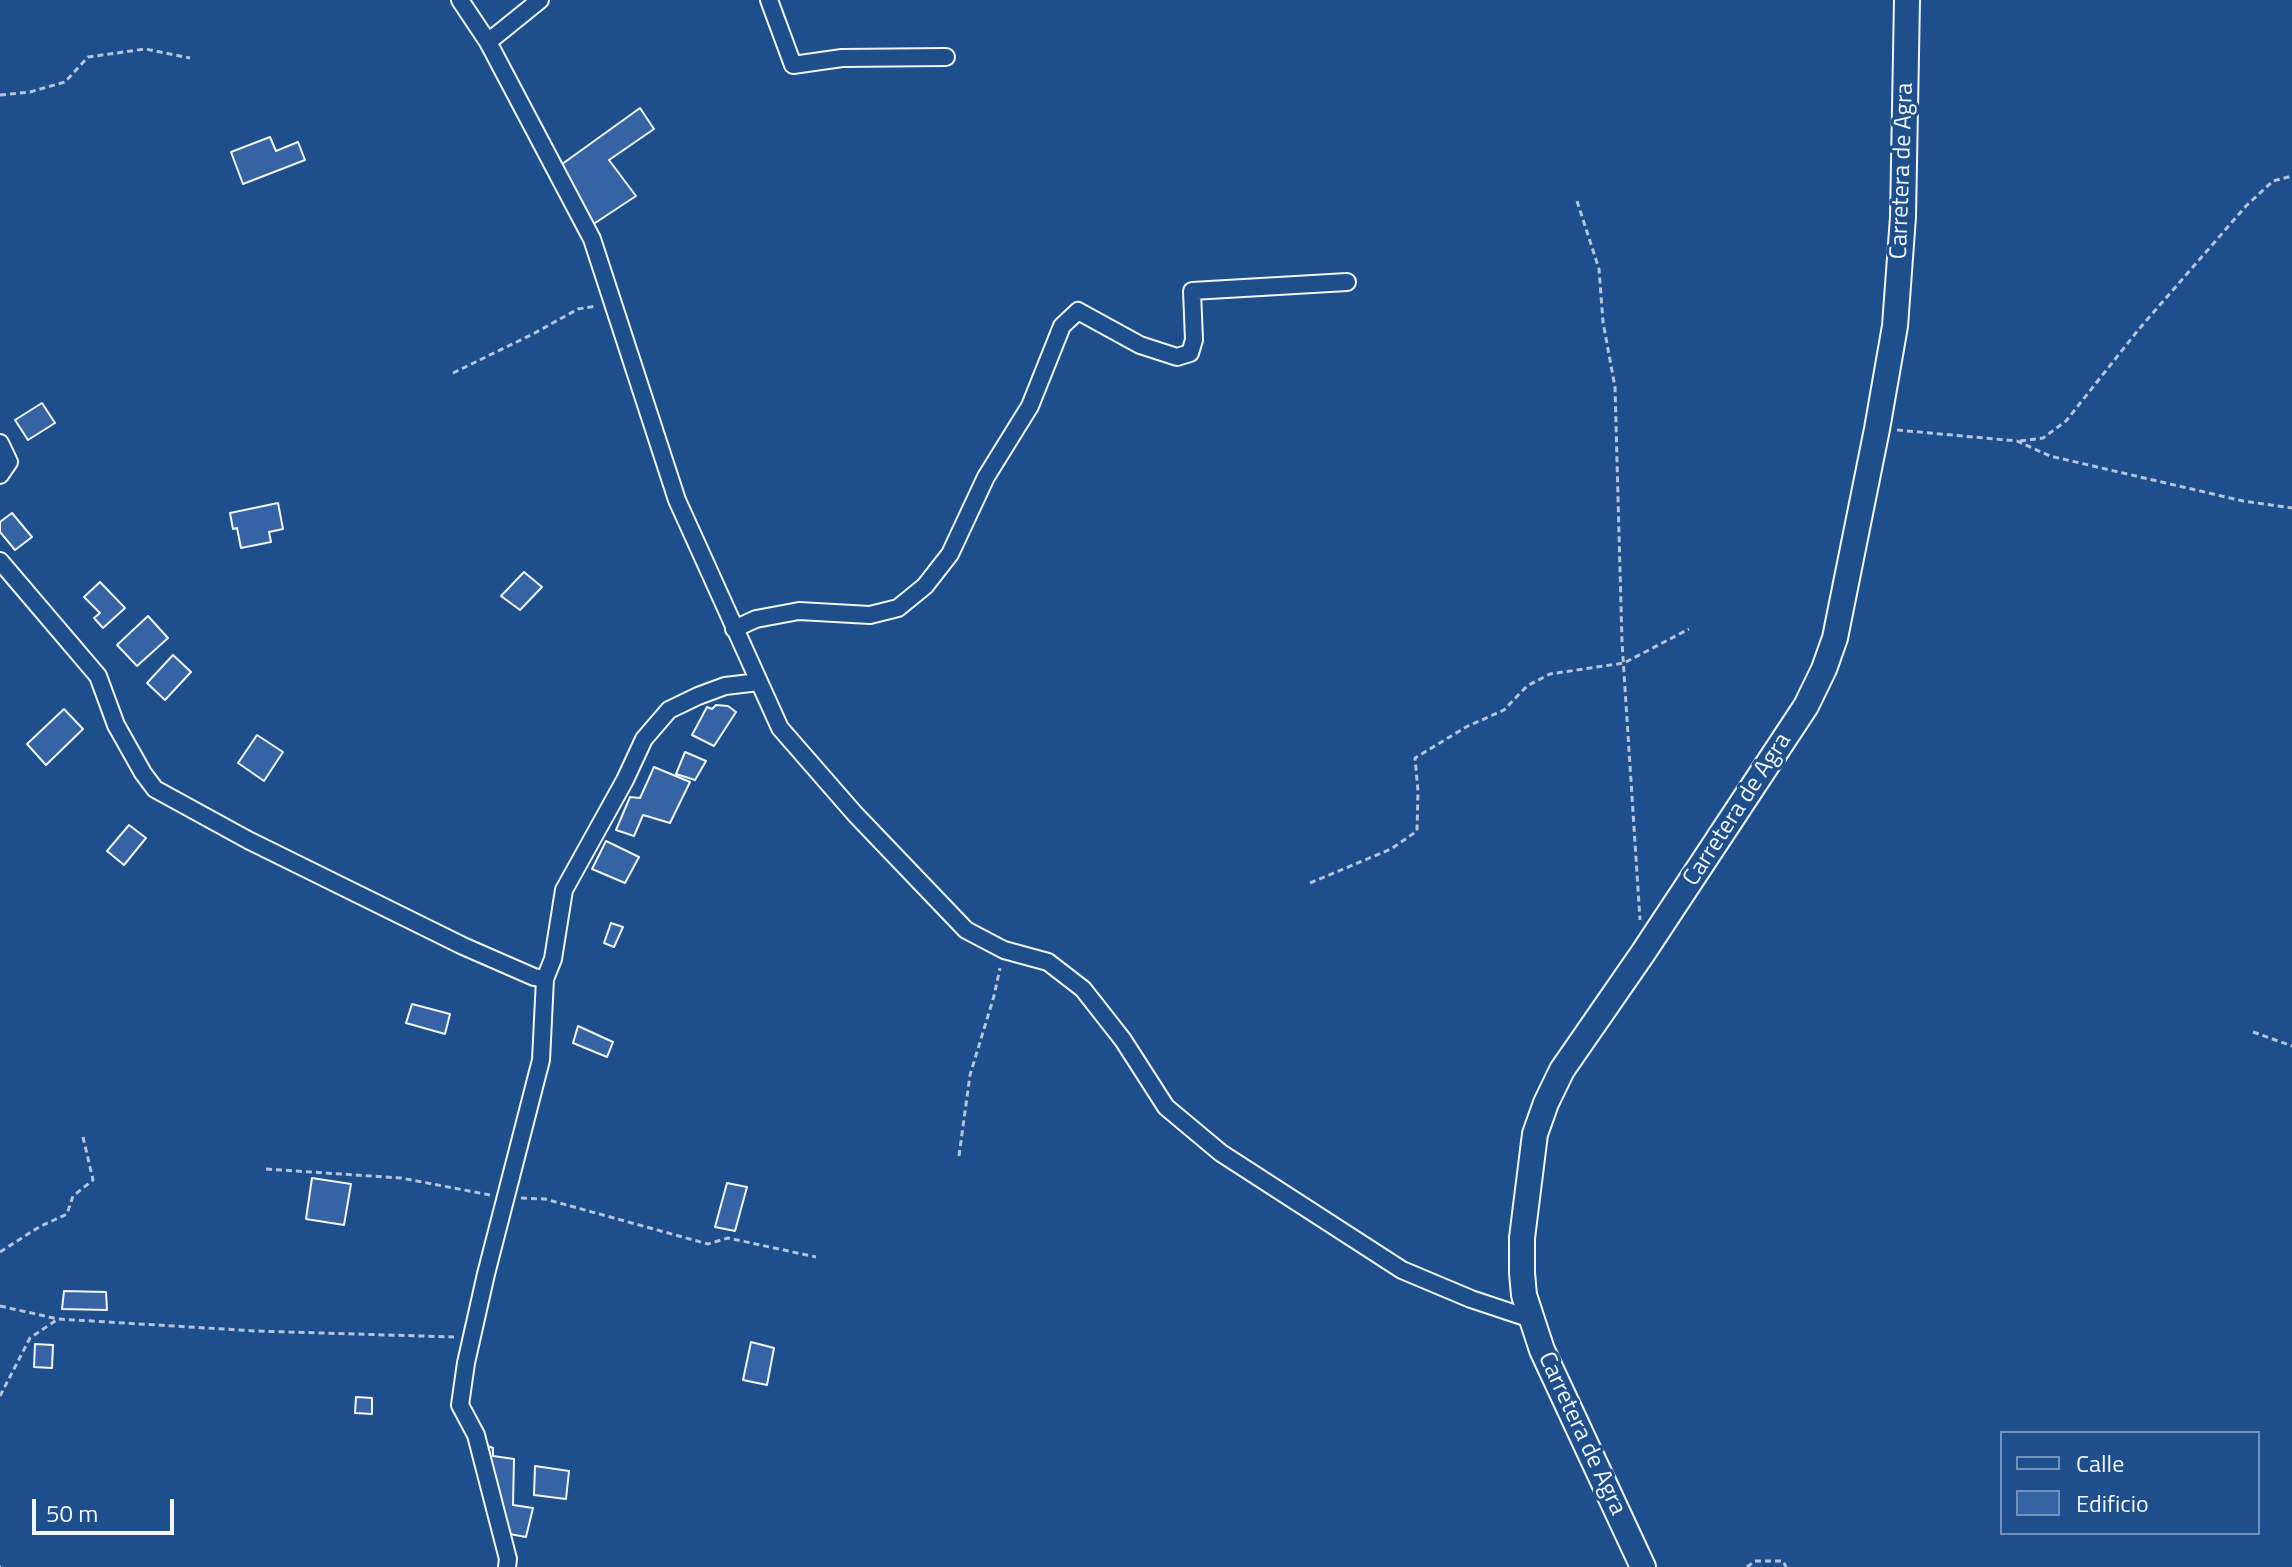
<!DOCTYPE html>
<html>
<head>
<meta charset="utf-8">
<style>
	body { margin:0 }
	#map { position:relative; width:2292px; height:1567px; overflow:hidden; background:#1f4e8c; font-family:"Titillium Web",sans-serif }
	canvas { display:block }
	.legend { position:absolute; left:2000px; top:1431px; width:260px; height:104px; box-sizing:border-box; background:#1f4e8c; border:2px solid #7391ba; margin:0; padding:10px 14px; list-style:none; font-size:24px; color:#f2f6ff }
	.legend li { display:flex; align-items:center; gap:16px; height:40px }
	.legend b { width:40px; border:2px solid #7391ba }
	.scale { position:absolute; left:32px; top:1499px; width:142px; height:36px; box-sizing:border-box; border:4px solid #f2f6ff; border-top:0; padding-left:10px; font-size:24px; line-height:28px; white-space:nowrap; color:#f2f6ff; -webkit-text-stroke:6px #1f4e8c; paint-order:stroke }
</style>
</head>
<body>
<div id="map">
<canvas width="2292" height="1567"></canvas>
<ul class="legend">
<li><b style="height:10px;background:#1f4e8c"></b>Calle</li>
<li><b style="height:22px;background:#3563a3"></b>Edificio</li>
</ul>
<div class="scale">50 m</div>
</div>
<script>
const g = document.querySelector('canvas').getContext('2d');
g.lineJoin = 'round';
function fill(path, color) {
  g.fillStyle = color;
  g.fill(path, 'evenodd');
}
function stroke(path, color, width, dash) {
  g.strokeStyle = color;
  g.lineWidth = width;
  g.lineCap = dash ? 'butt' : 'round';
  g.setLineDash(dash || []);
  g.stroke(path);
}
function write(font, color, halo, rows, align = 'center') {
  g.font = font + ' "Titillium Web",sans-serif';
  g.lineWidth = 6;
  g.setLineDash([]);
  g.textBaseline = 'middle';
  g.strokeStyle = halo;
  g.fillStyle = color;
  for (const [text, x, y, turn = 0] of rows) {
    g.save();
    g.translate(x, y);
    g.rotate((+turn || 0) * Math.PI / 180);
    g.textAlign = isNaN(turn) ? turn : align;
    if (halo) g.strokeText(text, 0, 0);
    g.fillText(text, 0, 0);
    g.restore();
  }
}
const building = new Path2D(`
	M 640,108 L 654,129 L 609,160 L 636,196 L 589,227 L 558,167 Z
	M 270,137 L 276,151 L 298,142 L 305,160 L 243,184 L 231,152 Z
	M 42,403 L 55,423 L 28,440 L 15,420 Z
	M 278,503 L 283,529 L 269,532 L 271,542 L 241,548 L 237,528 L 233,529 L 230,513 Z
	M 12,513 L 32,537 L 15,550 L 0,532 L 0,522 Z
	M 524,572 L 542,587 L 520,610 L 501,596 Z
	M 100,582 L 125,608 L 103,628 L 94,618 L 100,613 L 84,597 Z
	M 148,616 L 168,638 L 137,666 L 117,645 Z
	M 173,655 L 191,672 L 165,700 L 147,683 Z
	M 716,705 L 728,706 L 736,712 L 714,746 L 692,735 L 707,707 L 712,709 Z
	M 64,709 L 83,729 L 46,765 L 27,744 Z
	M 257,735 L 283,752 L 264,781 L 238,763 Z
	M 685,752 L 706,761 L 695,780 L 676,774 Z
	M 654,767 L 690,782 L 670,823 L 643,815 L 634,836 L 616,830 L 630,797 L 640,798 Z
	M 129,825 L 146,838 L 124,865 L 107,851 Z
	M 606,841 L 639,857 L 625,883 L 592,869 Z
	M 611,923 L 623,927 L 614,947 L 604,943 Z
	M 412,1004 L 450,1014 L 445,1034 L 406,1023 Z
	M 578,1026 L 613,1042 L 607,1057 L 573,1043 Z
	M 312,1178 L 351,1184 L 344,1225 L 306,1219 Z
	M 727,1183 L 747,1187 L 735,1231 L 715,1227 Z
	M 64,1291 L 106,1292 L 107,1310 L 62,1309 Z
	M 751,1342 L 774,1348 L 767,1385 L 743,1380 Z
	M 35,1344 L 53,1345 L 52,1368 L 34,1367 Z
	M 356,1397 L 372,1398 L 372,1414 L 355,1413 Z
	M 488,1446 L 493,1448 L 493,1456 L 514,1459 L 513,1505 L 533,1508 L 526,1537 L 504,1533 Z
	M 535,1466 L 569,1471 L 566,1499 L 534,1495 Z`);
fill(building, '#3563a3');
stroke(building, '#f2f6ff', 2);
const street = new Path2D(`
	M 460,0 L 488,42 L 592,239 L 677,500 L 780,728 L 855,814 L 966,930 L 1004,950 L 1048,962 L 1083,989 L 1123,1040 L 1166,1107 L 1221,1153 L 1402,1270 L 1471,1299 L 1531,1319
	M 769,0 L 793,65 L 842,58 L 946,57
	M 488,42 L 540,0
	M 0,443 L 9,462 L 0,475
	M 0,561 L 98,676 L 116,725 L 143,773 L 155,789 L 248,840 L 463,946 L 534,977 L 545,979
	M 734,629 L 756,619 L 799,611 L 870,615 L 898,608 L 925,586 L 950,554 L 986,477 L 1030,406 L 1062,326 L 1078,311 L 1140,345 L 1177,357 L 1190,353 L 1194,340 L 1192,291 L 1347,282
	M 507,1567 L 508,1559 L 476,1435 L 460,1405 L 466,1363 L 486,1274 L 541,1060 L 545,979 L 553,959 L 564,890 L 625,780 L 644,739 L 669,710 L 698,696 L 725,686 L 759,682`);
const secondary = new Path2D(`
	M 1643,1567 L 1542,1350 L 1524,1295 L 1522,1273 L 1522,1238 L 1535,1134 L 1546,1103 L 1562,1070 L 1643,953 L 1806,706 L 1824,669 L 1835,638 L 1877,429 L 1895,326 L 1903,217 L 1907,0`);
stroke(street, '#f2f6ff', 20);
stroke(secondary, '#f2f6ff', 28);
stroke(new Path2D(`
	M 0,95 L 30,92 L 65,82 L 88,57 L 145,49 L 190,58
	M 1577,201 L 1599,269 L 1603,322 L 1615,387 L 1622,642 L 1640,920
	M 453,373 L 533,334 L 578,309 L 597,306
	M 1897,430 L 2017,441 L 2050,456 L 2243,501 L 2292,508
	M 2020,441 L 2043,438 L 2066,421 L 2139,329 L 2246,206 L 2273,181 L 2292,176
	M 1310,883 L 1391,849 L 1417,831 L 1418,791 L 1415,758 L 1466,727 L 1504,710 L 1527,686 L 1550,674 L 1624,663 L 1689,629
	M 2253,1032 L 2292,1046
	M 959,1156 L 970,1075 L 994,996 L 1000,968
	M 266,1169 L 401,1178 L 490,1195
	M 521,1198 L 545,1199 L 708,1244 L 728,1238 L 816,1257
	M 0,1252 L 39,1227 L 67,1214 L 73,1196 L 93,1180 L 83,1137
	M 0,1306 L 58,1319
	M 0,1396 L 30,1338 L 58,1319 L 256,1331 L 454,1337
	M 0,1567 L 1,1567
	M 1747,1567 L 1755,1561 L 1783,1561 L 1786,1567`), '#b3c4dc', 3, [6, 4]);
stroke(street, '#1f4e8c', 16);
stroke(secondary, '#1f4e8c', 24);
write('24px', '#f2f6ff', '#1f4e8c', [
	["Carretera de Agra",1903,171,-88],
	["Carretera de Agra",1738,810,-57],
	["Carretera de Agra",1581,1434,65]
]);
</script>
</body>
</html>
